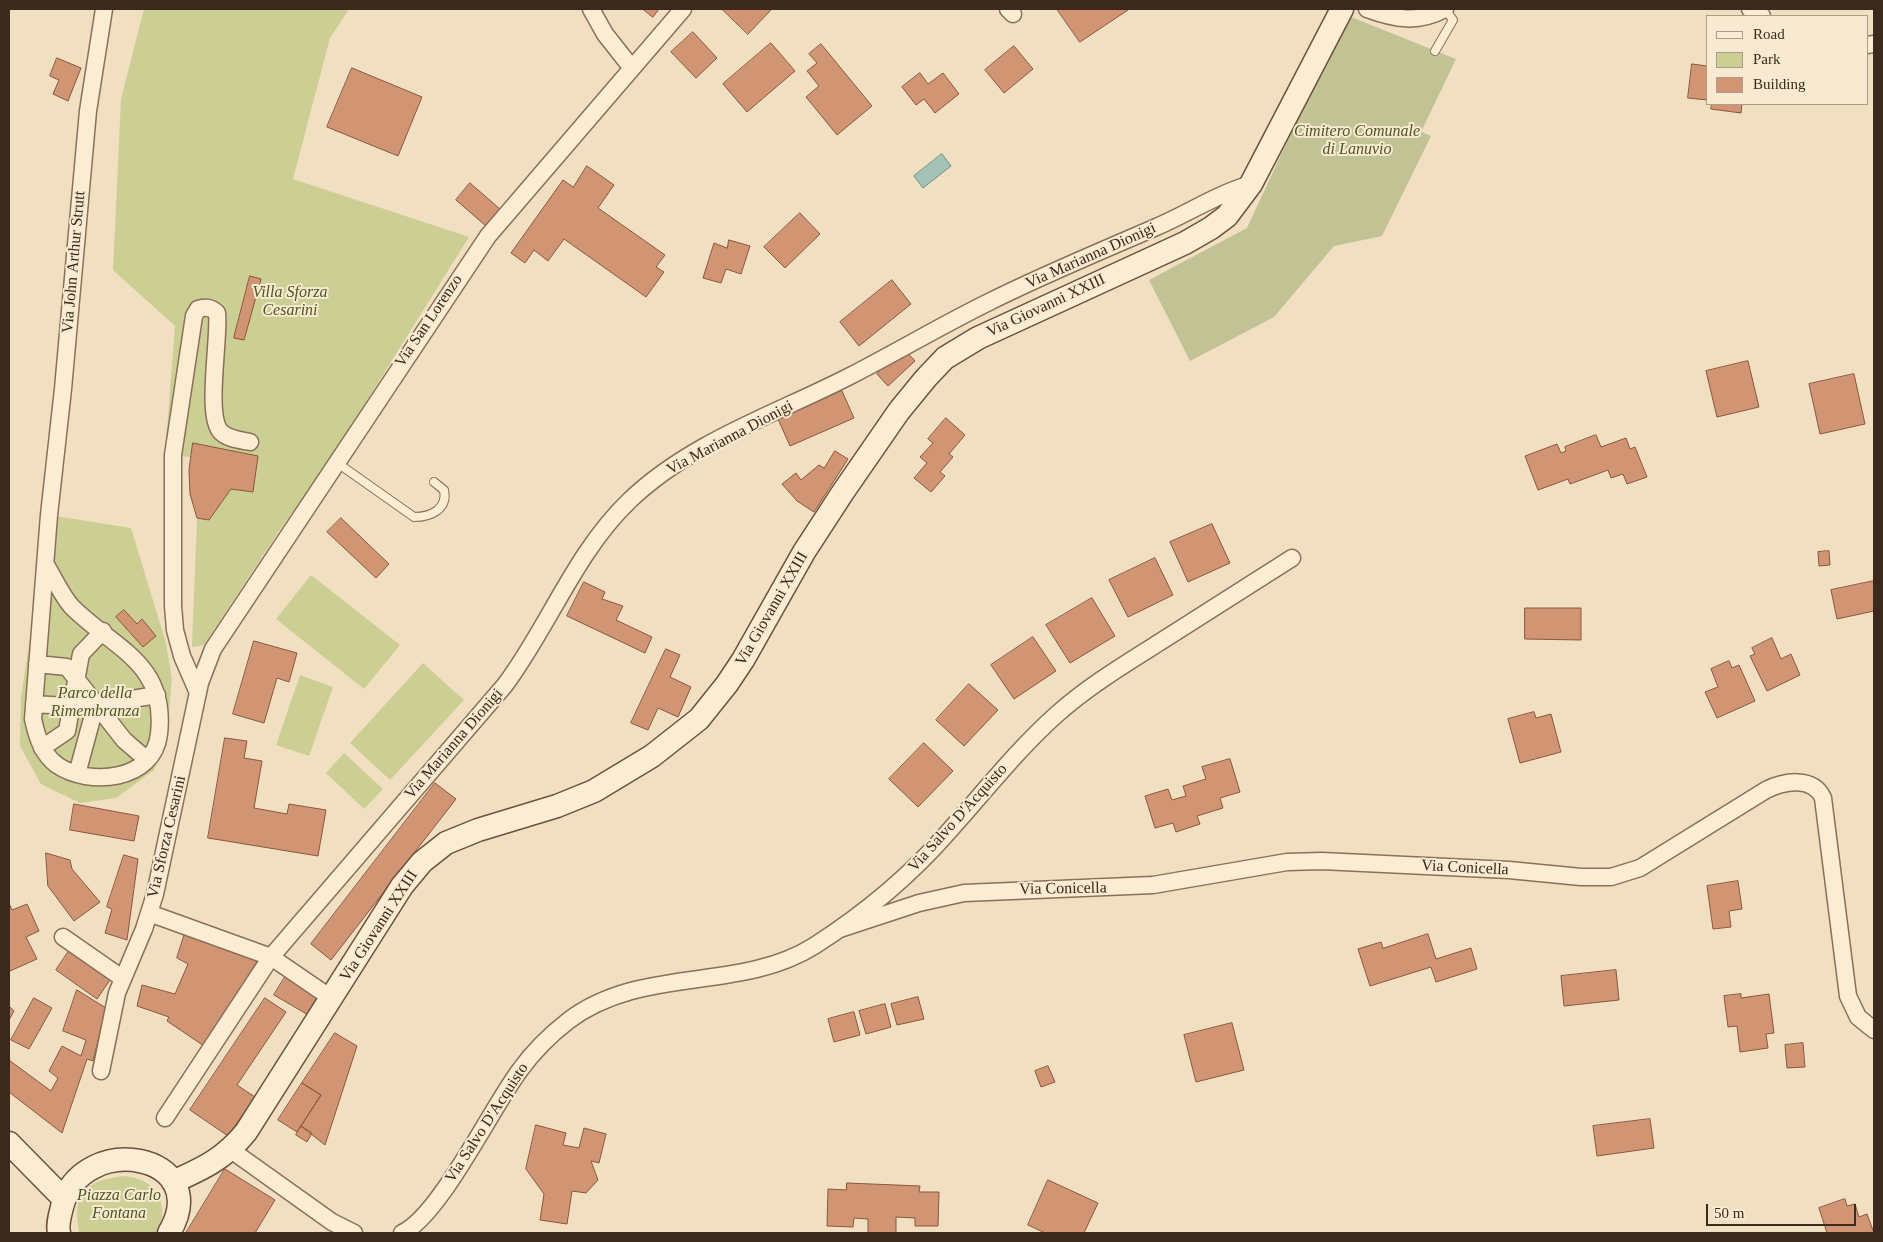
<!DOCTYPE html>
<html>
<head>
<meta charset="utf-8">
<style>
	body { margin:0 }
	#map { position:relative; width:1883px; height:1242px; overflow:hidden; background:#f0dfc1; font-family:"Times New Roman",serif }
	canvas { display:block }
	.frame { position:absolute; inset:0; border:10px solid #3a291c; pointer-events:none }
	.legend { position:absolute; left:1706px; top:15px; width:162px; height:90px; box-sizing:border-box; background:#f7ead1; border:1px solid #ab9d89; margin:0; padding:6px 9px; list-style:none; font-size:15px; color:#3a291c }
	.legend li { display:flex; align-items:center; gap:10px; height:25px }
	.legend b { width:25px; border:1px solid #ab9d89 }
	.scale { position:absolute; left:1706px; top:1204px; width:150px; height:22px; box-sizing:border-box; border:2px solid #3a291c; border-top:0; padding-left:6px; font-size:15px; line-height:18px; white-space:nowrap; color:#3a291c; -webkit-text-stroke:4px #f7ead1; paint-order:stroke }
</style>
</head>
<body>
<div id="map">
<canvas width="1883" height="1242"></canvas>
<div class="frame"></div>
<ul class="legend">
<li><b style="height:6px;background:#fbedd4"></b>Road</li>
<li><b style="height:14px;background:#cccf94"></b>Park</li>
<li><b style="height:14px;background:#d19574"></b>Building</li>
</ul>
<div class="scale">50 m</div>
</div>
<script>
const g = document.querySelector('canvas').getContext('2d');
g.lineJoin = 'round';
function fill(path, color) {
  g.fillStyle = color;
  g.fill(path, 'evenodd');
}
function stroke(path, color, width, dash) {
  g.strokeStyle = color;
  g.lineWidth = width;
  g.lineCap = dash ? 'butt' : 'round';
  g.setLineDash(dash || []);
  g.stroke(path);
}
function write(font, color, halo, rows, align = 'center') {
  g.font = font + ' "Times New Roman",serif';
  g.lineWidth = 4;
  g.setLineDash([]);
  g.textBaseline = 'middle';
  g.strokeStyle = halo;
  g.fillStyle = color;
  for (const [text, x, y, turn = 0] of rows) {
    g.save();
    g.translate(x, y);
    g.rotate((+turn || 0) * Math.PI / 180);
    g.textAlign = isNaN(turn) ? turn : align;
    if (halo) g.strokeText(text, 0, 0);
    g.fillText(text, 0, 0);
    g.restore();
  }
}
fill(new Path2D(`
	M 144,9 L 349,9 L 330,38 L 293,179 L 469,237 L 328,463 L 279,531 L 204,645 L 192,647 L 197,518 L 190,494 L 191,457 L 165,455 L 175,326 L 113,270 L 121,99 Z
	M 49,515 L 131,528 L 166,643 L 172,679 L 167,733 L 154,770 L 116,798 L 80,803 L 41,784 L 20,746 L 21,697 Z
	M 311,575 L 400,645 L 364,689 L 276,619 Z
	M 423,663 L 464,700 L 390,780 L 350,743 Z
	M 300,675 L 333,687 L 309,756 L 276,745 Z
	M 344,753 L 383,789 L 364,809 L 326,773 Z
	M 122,1176 C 156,1178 170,1201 158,1233 L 79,1233 C 72,1193 84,1182 122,1176 Z`), '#cccf94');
fill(new Path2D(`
	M 1346,15 L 1456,59 L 1421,132 L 1431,136 L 1382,236 L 1334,246 L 1274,317 L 1190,361 L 1149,280 L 1247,228 Z`), '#c1c394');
const water = new Path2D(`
	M 942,154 L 951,166 L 923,188 L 914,176 Z`);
fill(water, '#a4c2b7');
stroke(water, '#6a9185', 1);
const building = new Path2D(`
	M 643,9 L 659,9 L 653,17 Z
	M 722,9 L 772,9 L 748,34 Z
	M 1057,9 L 1127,9 L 1128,10 L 1080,42 Z
	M 693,32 L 717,58 L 696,78 L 671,52 Z
	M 771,43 L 795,71 L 747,112 L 723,84 Z
	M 821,44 L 872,106 L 837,135 L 806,97 L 819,86 L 807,71 L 817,63 L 809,54 Z
	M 1014,46 L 1033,69 L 1004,93 L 985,70 Z
	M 57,58 L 81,68 L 68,101 L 53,94 L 59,80 L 50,76 Z
	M 1692,64 L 1707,66 L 1707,100 L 1688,98 Z
	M 352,68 L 422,97 L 398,156 L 327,127 Z
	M 920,73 L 928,84 L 943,73 L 959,94 L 935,113 L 924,99 L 916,105 L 902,87 Z
	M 1712,104 L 1742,104 L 1741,113 L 1711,109 Z
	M 587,166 L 614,185 L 598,208 L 665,255 L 656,267 L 664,272 L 646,297 L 564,239 L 548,261 L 534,250 L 525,263 L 511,253 L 563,180 L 573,187 Z
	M 470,183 L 500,209 L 486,226 L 456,200 Z
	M 800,213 L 820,234 L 785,268 L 764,247 Z
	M 729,240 L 750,246 L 741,274 L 726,269 L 721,283 L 703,278 L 714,243 L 727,248 Z
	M 250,276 L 261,279 L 244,340 L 234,338 Z
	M 892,280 L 911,304 L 859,346 L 840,322 Z
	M 904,349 L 915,361 L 888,386 L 877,374 Z
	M 1748,361 L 1759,407 L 1717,417 L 1706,371 Z
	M 1854,374 L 1865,424 L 1820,434 L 1809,384 Z
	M 842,391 L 854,418 L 790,446 L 778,419 Z
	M 946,418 L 965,435 L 949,454 L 953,457 L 940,472 L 945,476 L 931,492 L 914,478 L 927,463 L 920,457 L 933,443 L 928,439 Z
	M 1596,435 L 1601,447 L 1626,438 L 1630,449 L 1635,447 L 1647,477 L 1627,484 L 1623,474 L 1611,478 L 1608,470 L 1570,484 L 1568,479 L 1538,490 L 1525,456 L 1557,444 L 1561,453 L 1566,451 L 1565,447 Z
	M 193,443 L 258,456 L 253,492 L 231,489 L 209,520 L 197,518 L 190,494 L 189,470 Z
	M 835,451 L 848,459 L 814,512 L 797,501 L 782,484 L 796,473 L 801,480 L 819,465 L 824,468 Z
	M 341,518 L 389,564 L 376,578 L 327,532 Z
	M 1212,524 L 1230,563 L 1188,582 L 1170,542 Z
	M 1829,551 L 1830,565 L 1819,566 L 1818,552 Z
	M 1155,558 L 1173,595 L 1128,617 L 1109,580 Z
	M 1874,581 L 1874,611 L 1837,619 L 1831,590 Z
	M 584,582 L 605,592 L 602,599 L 623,606 L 616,620 L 652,637 L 645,653 L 567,616 Z
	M 1092,598 L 1115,636 L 1070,663 L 1046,625 Z
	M 1525,608 L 1581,608 L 1581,640 L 1525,639 Z
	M 124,610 L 137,624 L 142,619 L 156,636 L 143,647 L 116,617 Z
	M 1033,637 L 1056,671 L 1014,699 L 991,665 Z
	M 1772,638 L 1781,659 L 1791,654 L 1800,675 L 1767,691 L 1750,656 L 1755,654 L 1752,648 Z
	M 254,641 L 297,653 L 289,682 L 277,678 L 264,723 L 233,714 Z
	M 666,649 L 680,655 L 670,677 L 691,687 L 678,717 L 658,708 L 648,730 L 631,723 Z
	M 1729,661 L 1732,668 L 1739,665 L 1755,701 L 1717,718 L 1705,692 L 1718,687 L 1711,669 Z
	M 969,684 L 998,710 L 964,746 L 936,720 Z
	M 1534,712 L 1536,718 L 1551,714 L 1561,752 L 1520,763 L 1508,719 Z
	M 225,738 L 247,741 L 244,758 L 262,761 L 254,808 L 287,814 L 289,804 L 326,810 L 318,856 L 208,838 Z
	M 924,743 L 953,771 L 918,807 L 889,779 Z
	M 1230,759 L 1240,792 L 1220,798 L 1223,808 L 1197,816 L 1200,824 L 1176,832 L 1173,823 L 1155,828 L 1145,796 L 1168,789 L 1172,800 L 1186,796 L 1183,786 L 1206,779 L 1202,767 Z
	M 435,783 L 456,799 L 331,960 L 311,944 Z
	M 74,804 L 139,816 L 134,841 L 70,830 Z
	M 46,853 L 70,860 L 72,869 L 100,902 L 74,921 L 48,886 Z
	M 124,855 L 138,859 L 127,940 L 105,933 L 112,909 L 107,907 Z
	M 1738,881 L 1742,909 L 1729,911 L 1731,927 L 1713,929 L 1707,886 Z
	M 9,903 L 12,910 L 27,904 L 39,931 L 26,937 L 37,959 L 10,971 Z
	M 185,933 L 258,960 L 204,1046 L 167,1021 L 169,1017 L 137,1006 L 142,985 L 175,994 L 188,964 L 177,958 Z
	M 1428,934 L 1436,959 L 1471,948 L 1477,969 L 1436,982 L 1431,967 L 1370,986 L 1358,949 L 1381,942 L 1383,948 Z
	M 71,948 L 112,977 L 97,999 L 56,970 Z
	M 1616,970 L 1619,1000 L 1564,1006 L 1561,976 Z
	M 285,977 L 321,998 L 310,1016 L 274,995 Z
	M 77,990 L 106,1008 L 93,1061 L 87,1059 L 62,1133 L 9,1092 L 9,1060 L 51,1091 L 58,1078 L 49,1071 L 62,1046 L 81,1056 L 86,1040 L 63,1031 Z
	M 1741,994 L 1741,998 L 1769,994 L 1774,1033 L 1766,1034 L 1768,1048 L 1740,1052 L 1737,1026 L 1728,1027 L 1724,996 Z
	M 918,997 L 924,1019 L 897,1025 L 891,1004 Z
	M 34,998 L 52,1008 L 29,1049 L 11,1040 Z
	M 265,998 L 286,1012 L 237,1085 L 255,1097 L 228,1136 L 190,1110 Z
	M 885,1004 L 891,1027 L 866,1034 L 859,1011 Z
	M 9,1006 L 14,1011 L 9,1020 Z
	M 854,1012 L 860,1035 L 834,1042 L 828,1019 Z
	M 1232,1023 L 1244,1070 L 1196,1082 L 1184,1035 Z
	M 335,1033 L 357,1046 L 325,1145 L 301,1126 L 321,1095 L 302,1083 Z
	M 1803,1043 L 1805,1067 L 1787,1068 L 1785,1045 Z
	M 1048,1066 L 1055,1082 L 1041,1087 L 1035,1071 Z
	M 302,1083 L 321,1095 L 297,1132 L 278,1120 Z
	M 1650,1119 L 1654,1148 L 1597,1156 L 1593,1126 Z
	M 536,1125 L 566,1133 L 563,1145 L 579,1148 L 584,1128 L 606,1134 L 599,1163 L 591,1161 L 598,1180 L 586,1193 L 572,1191 L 567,1224 L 540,1220 L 544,1194 L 526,1169 Z
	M 301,1126 L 312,1133 L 307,1142 L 296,1135 Z
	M 225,1169 L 275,1200 L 255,1233 L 186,1233 Z
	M 1048,1180 L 1098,1203 L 1084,1233 L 1045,1233 L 1028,1225 Z
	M 847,1183 L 920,1186 L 919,1192 L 939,1192 L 938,1226 L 915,1226 L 915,1218 L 896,1217 L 896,1233 L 868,1233 L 868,1219 L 854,1218 L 853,1227 L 827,1226 L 828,1189 L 846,1190 Z
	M 1845,1199 L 1847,1206 L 1855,1204 L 1859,1217 L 1867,1214 L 1874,1233 L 1827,1233 L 1819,1208 Z`);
fill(building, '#d19574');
stroke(building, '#8b563c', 1);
const lane = new Path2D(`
	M 1435,51 L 1453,20 L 1445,9
	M 336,462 L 414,517 C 431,517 448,509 444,490 L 434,482`);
const street = new Path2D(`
	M 591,9 L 605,34 L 631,67
	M 1008,9 L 1013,14
	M 1367,9 C 1395,19 1417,24 1445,9
	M 1750,9 L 1762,16
	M 1867,45 L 1874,44
	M 46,565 C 54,578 62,596 72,607 C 114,649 167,662 159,734 C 154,781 89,787 57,765 C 42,754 37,737 33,719 L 49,515 L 63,389 L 88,111 L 104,9
	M 37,664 L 67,667 L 124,740 L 146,759
	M 198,693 L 182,656 L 175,630 L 173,606 L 173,455 L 194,316 L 198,309 C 206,307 211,307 217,313 C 220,338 205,416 221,432 C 228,439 240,440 250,442
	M 34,704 L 82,707 L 157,695
	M 42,748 L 67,731 L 81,654 L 103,631
	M 77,774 L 96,704
	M 149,913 L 271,957 L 331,998
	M 840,929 L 919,903 L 964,893 L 1153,885 L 1287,862 L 1322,861 L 1509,870 L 1581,877 L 1611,877 L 1640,868 L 1766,790 C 1784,781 1813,776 1823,798 L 1848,996 L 1858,1017 L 1874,1030
	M 63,937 L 122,978
	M 101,1071 L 117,993 L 144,929 L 155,894 L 200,683 L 213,649 L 488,236 L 683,9
	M 165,1118 L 271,957 L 505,685 C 549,626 575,553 629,501 C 690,442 776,414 850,376 C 897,352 942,325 989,302 C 1043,275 1099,252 1154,228 C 1187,214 1217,194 1251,184
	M 231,1150 L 332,1222 L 354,1233
	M 402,1233 C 439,1217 492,1107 520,1070 C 533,1052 550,1035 568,1021 C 641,965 739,993 814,946 C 864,914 911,875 950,830 C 985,791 1017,750 1056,715 C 1087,687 1125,664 1160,642 C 1204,614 1248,586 1292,558`);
const secondary = new Path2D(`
	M 9,1143 L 64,1199
	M 173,1182 C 204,1168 224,1159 246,1132 L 402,886 L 422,862 L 446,843 L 478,830 L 557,806 L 594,791 L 652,756 L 699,719 L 727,684 L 743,660 L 804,552 L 843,492 L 899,411 L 926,378 L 945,358 L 978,338 L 1185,243 L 1211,228 L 1227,216 L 1251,184 L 1342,9
	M 59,1233 C 57,1224 60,1216 62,1207 C 81,1130 216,1153 169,1233`);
stroke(lane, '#8b7057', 10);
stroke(street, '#8b7057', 19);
stroke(secondary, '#6d513a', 25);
stroke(lane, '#fbedd4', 8);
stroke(street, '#fbedd4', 16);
stroke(secondary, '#fbedd4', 22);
write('italic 16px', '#4d5722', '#f7ead1', [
	["Cimitero Comunale",1357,132],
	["di Lanuvio",1357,150],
	["Villa Sforza",290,293],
	["Cesarini",290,311],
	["Parco della",95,694],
	["Rimembranza",95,712],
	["Piazza Carlo",119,1196],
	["Fontana",119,1214]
]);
write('16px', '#3a291c', '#f7ead1', [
	["Via Marianna Dionigi",1091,256,-24],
	["Via John Arthur Strutt",74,262,-85],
	["Via Giovanni XXIII",1046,306,-25],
	["Via San Lorenzo",429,321,-56],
	["Via Marianna Dionigi",730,438,-28],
	["Via Giovanni XXIII",772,609,-60],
	["Via Marianna Dionigi",454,744,-49],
	["Via Salvo D'Acquisto",958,818,-48],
	["Via Sforza Cesarini",167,837,-77],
	["Via Conicella",1465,868,3],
	["Via Conicella",1063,889,-1],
	["Via Giovanni XXIII",379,926,-57],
	["Via Salvo D'Acquisto",487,1123,-57]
]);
</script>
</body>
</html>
